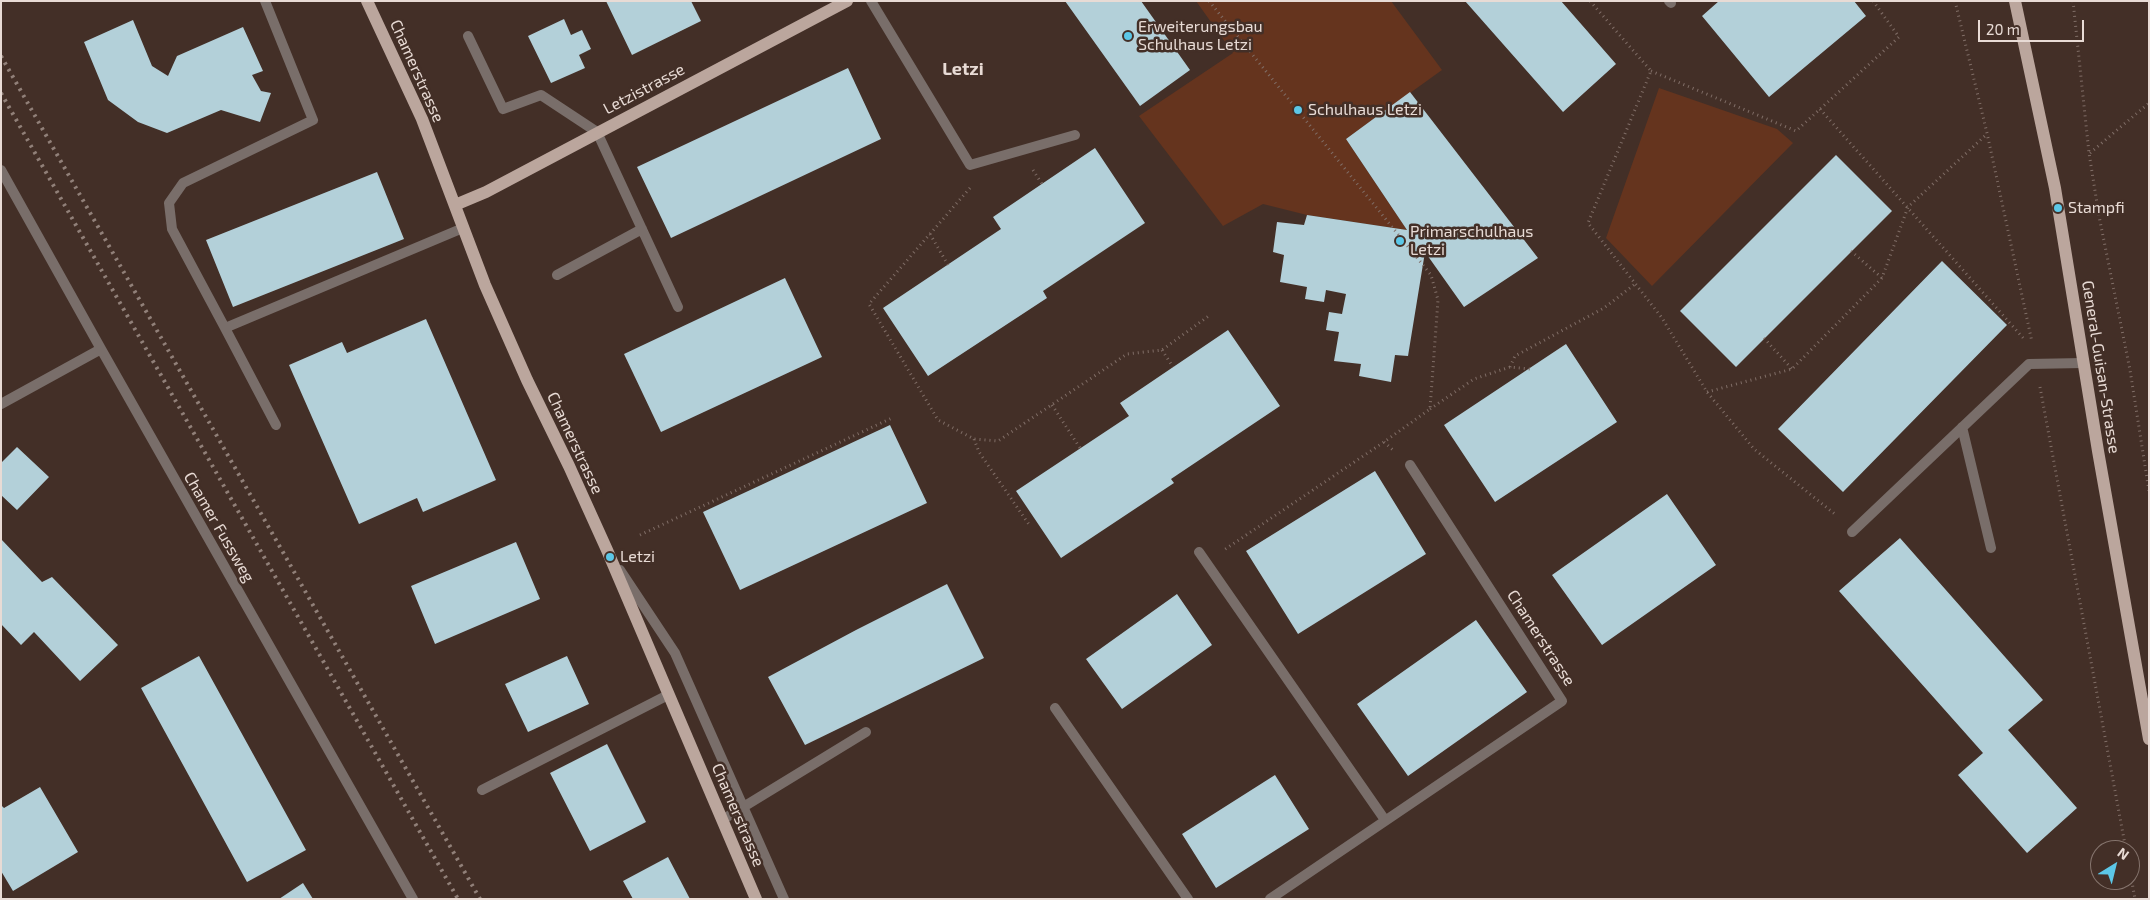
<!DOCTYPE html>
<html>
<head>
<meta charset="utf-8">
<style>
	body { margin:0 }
	#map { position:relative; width:2150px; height:900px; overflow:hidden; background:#432f27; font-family:"Exo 2",sans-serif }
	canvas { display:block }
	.frame { position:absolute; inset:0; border:2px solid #e8dbd5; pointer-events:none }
	.north { position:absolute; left:2090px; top:840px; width:50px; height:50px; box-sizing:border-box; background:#432f27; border:1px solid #85746d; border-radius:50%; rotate:36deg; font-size:14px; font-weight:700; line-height:20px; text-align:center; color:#e8dbd5 }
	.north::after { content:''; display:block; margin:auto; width:18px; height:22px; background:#5cc7e7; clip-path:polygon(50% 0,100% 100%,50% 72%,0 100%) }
	.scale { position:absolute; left:1978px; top:20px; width:106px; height:22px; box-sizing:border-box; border:2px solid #e8dbd5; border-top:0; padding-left:6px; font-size:15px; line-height:18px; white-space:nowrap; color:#e8dbd5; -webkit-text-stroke:4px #432f27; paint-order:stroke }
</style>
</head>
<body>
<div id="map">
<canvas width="2150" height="900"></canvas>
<div class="frame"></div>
<div class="north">N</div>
<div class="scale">20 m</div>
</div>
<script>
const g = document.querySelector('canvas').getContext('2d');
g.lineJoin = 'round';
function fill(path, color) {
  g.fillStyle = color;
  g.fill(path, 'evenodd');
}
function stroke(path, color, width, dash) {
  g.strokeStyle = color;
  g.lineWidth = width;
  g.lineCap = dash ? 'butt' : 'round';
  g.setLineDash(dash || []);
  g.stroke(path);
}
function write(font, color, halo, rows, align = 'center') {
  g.font = font + ' "Exo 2",sans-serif';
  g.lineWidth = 5;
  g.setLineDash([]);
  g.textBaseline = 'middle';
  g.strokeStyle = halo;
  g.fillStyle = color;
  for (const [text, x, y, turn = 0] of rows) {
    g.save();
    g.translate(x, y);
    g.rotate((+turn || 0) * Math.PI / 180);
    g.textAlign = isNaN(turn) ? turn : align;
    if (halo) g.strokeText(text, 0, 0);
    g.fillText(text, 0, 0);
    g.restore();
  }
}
fill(new Path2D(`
	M 1196,1 L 1391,1 L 1442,70 L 1346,139 L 1407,230 L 1307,215 L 1263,204 L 1223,226 L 1139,116 L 1233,53 Z
	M 1659,88 L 1777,129 L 1793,143 L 1652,286 L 1606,238 Z`), '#65341e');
fill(new Path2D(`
	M 606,1 L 691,1 L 701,21 L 632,55 Z
	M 1065,1 L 1141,1 L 1190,70 L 1140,106 Z
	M 1465,1 L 1561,1 L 1616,64 L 1563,112 Z
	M 1719,1 L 1854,1 L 1866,16 L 1769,97 L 1702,16 Z
	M 564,19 L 571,35 L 582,30 L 591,49 L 579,55 L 585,68 L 551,83 L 528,36 Z
	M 133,20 L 152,66 L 168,76 L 177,56 L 243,27 L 263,71 L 252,75 L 261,91 L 271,93 L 260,122 L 221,110 L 167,133 L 138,122 L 108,100 L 84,42 Z
	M 848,68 L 881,139 L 671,238 L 637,167 Z
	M 1410,92 L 1538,258 L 1464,307 L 1425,252 L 1408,356 L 1395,355 L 1391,382 L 1359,376 L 1361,364 L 1334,361 L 1339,332 L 1326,330 L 1329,312 L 1342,314 L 1346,294 L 1326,290 L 1324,302 L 1305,299 L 1307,287 L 1280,282 L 1284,255 L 1273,252 L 1277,222 L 1304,225 L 1307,215 L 1407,230 L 1346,139 Z
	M 1095,148 L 1145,223 L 1043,291 L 1047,298 L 928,376 L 883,308 L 1001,229 L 993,217 Z
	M 1836,155 L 1892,211 L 1736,367 L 1680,311 Z
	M 377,172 L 404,239 L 233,307 L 206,240 Z
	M 1942,261 L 2007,325 L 1843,492 L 1778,429 Z
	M 785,278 L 822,357 L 661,432 L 624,354 Z
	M 426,319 L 496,480 L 423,512 L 417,498 L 359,524 L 289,365 L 342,342 L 347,353 Z
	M 1228,330 L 1280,406 L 1171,479 L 1174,483 L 1061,558 L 1016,491 L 1129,416 L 1120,403 Z
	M 1566,344 L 1617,422 L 1495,502 L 1444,425 Z
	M 890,425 L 927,503 L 740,590 L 703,512 Z
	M 17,447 L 49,477 L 17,510 L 1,495 L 1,463 Z
	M 1375,471 L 1426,554 L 1298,634 L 1246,551 Z
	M 1667,494 L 1716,565 L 1602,645 L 1552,575 Z
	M 1900,538 L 2043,700 L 2008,730 L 2077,808 L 2027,853 L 1958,775 L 1983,753 L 1839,591 Z
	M 1,539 L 42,582 L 52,577 L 118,645 L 80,681 L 34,632 L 21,645 L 1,624 Z
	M 516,542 L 540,599 L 435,644 L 411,586 Z
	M 947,584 L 984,658 L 805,745 L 768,677 L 856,630 Z
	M 1177,594 L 1212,645 L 1122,709 L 1086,659 Z
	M 1476,620 L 1527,692 L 1408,776 L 1357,704 Z
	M 199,656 L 306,850 L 247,882 L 141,688 Z
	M 567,656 L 589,704 L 528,732 L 505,684 Z
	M 607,744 L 646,822 L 590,851 L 550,773 Z
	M 1275,775 L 1309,829 L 1216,888 L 1182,834 Z
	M 40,787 L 78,852 L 13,891 L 1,871 L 1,805 L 4,808 Z
	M 668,857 L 690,899 L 633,899 L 623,881 Z
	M 303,883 L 313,899 L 279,899 Z`), '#b3d0d9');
stroke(new Path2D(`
	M 1209,1 L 1431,275 L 1438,300 L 1430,409 L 1384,442 L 1224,550
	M 1590,1 L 1651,71 L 1588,223 L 1662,318 L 1707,392 L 1754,449 L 1836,515
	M 1955,1 L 1987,133 L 2032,342
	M 2073,1 L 2089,153 L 2099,216 L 2130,370 L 2149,491
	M 1651,71 L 1796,131 L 1899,37 L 1873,1
	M 1820,109 L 2025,340
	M 2090,153 L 2149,103
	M 1033,170 L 1042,184
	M 970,188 L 869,304 L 938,420 L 974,439 L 998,441 L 1127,354 L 1162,350 L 1210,315
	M 930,234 L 948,265
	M 1851,251 L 1882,278
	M 1764,338 L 1792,369
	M 1162,350 L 1173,367
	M 1510,367 L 1515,356 L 1604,308 L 1635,284
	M 2040,387 L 2126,850
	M 1707,392 L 1792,369 L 1882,278 L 1908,207 L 1987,134
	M 1052,405 L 1080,448
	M 1430,409 L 1474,379 L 1510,367 L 1530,369
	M 974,439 L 979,452 L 1030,526
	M 1384,442 L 1393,450
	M 640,535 L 892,418
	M 2130,871 L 2135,899`), '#806e67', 3, [1, 4]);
stroke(new Path2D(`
	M 871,1 L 970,165 L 1075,135
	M 1669,1 L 1671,3
	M 468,36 L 503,109 L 541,95 L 597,132 L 678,307
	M 1,170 L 101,349 L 413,899
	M 557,275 L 642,229
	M 225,328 L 172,229 L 169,203 L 183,183 L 313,120 L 265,1
	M 1,404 L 101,349
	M 276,425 L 225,328 L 463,228
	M 1962,427 L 1991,548
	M 1852,532 L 2029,364 L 2083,363
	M 620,570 L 675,653 L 784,899
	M 482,790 L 668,695
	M 722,820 L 866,732`), '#796e6a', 10);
stroke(new Path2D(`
	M 1199,552 L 1385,820
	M 1055,708 L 1188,899
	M 1270,899 L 1562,701 L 1410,465`), '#796e6a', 10);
stroke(new Path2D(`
	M 367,1 L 422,119 L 485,285 L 527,380 L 569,466 L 607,550 L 756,899
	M 2015,1 L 2055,188 L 2098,451 L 2149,739
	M 455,205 L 486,192 L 847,1`), '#bba69d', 12);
stroke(new Path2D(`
	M 1,56 L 480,899
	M 1,93 L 458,899`), '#918079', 4, [2.5, 5]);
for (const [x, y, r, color] of [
	[1128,36,5,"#5cc7e7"],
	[1298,110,5,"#5cc7e7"],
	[2058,208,5,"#5cc7e7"],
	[1400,241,5,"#5cc7e7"],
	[610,557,5,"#5cc7e7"]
]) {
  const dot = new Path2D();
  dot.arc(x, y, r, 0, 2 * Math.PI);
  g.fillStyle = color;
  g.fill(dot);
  stroke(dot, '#432f27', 2);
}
write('16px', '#e8dbd5', '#432f27', [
	["Erweiterungsbau",1138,27],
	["Schulhaus Letzi",1138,45],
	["Schulhaus Letzi",1308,110],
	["Stampfi",2068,208],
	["Primarschulhaus",1410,232],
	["Letzi",1410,250],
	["Letzi",620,557]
], 'left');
write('16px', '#e8dbd5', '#432f27', [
	["Chamerstrasse",417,71,66],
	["Letzistrasse",644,89,-28],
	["General-Guisan-Strasse",2101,367,81],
	["Chamerstrasse",575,443,65],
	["Chamer Fussweg",219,527,60],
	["Chamerstrasse",1541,638,57],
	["Chamerstrasse",738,815,67]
]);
write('bold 18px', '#e8dbd5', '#432f27', [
	["Letzi",963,69]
]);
</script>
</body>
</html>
